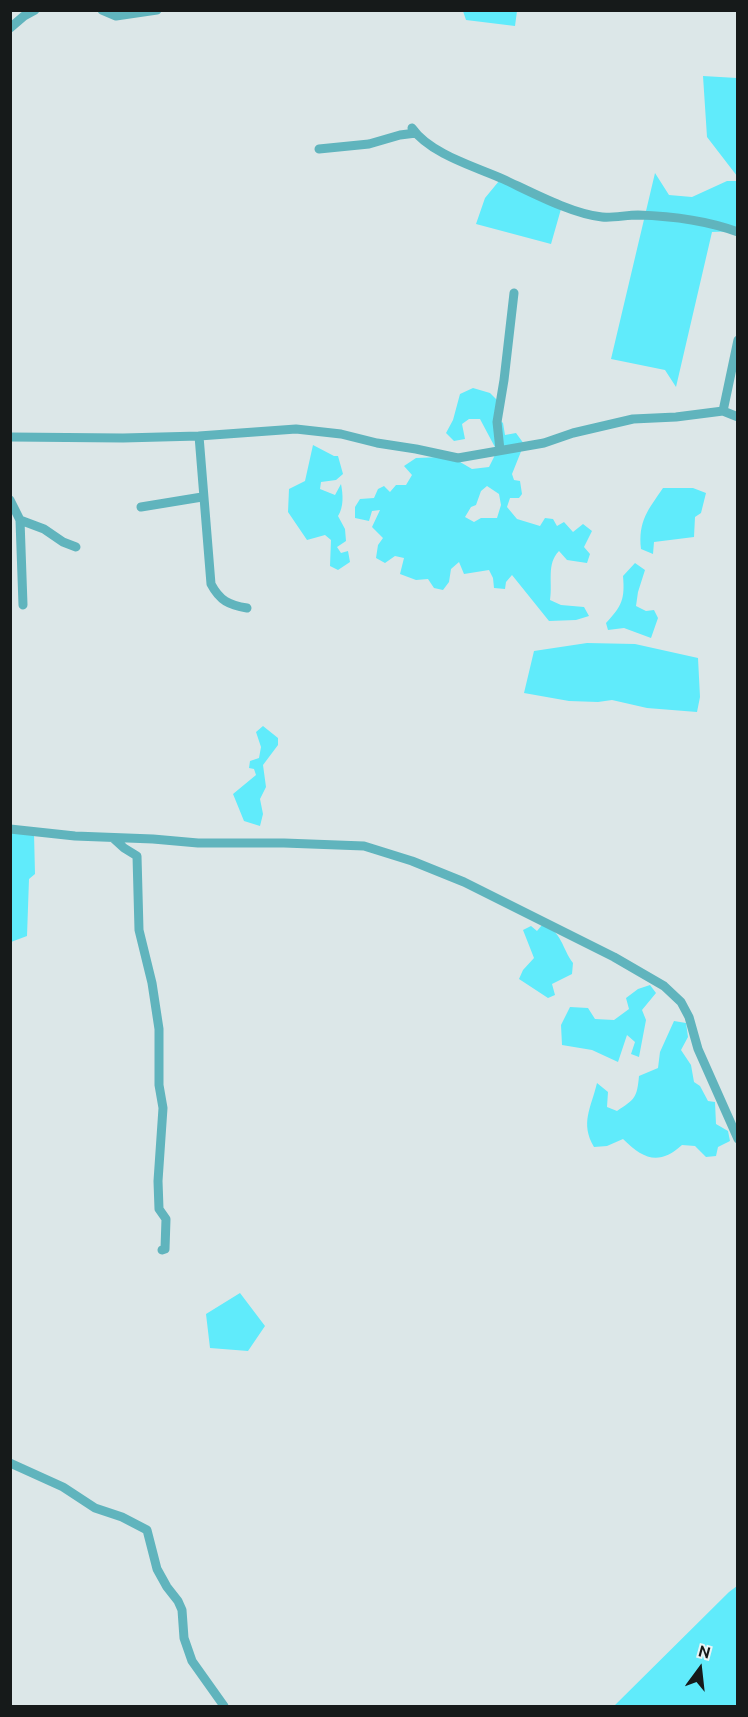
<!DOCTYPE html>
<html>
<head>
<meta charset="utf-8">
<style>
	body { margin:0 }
	#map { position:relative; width:748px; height:1717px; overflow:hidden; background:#dce7e8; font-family:Ubuntu,sans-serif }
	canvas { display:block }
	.frame { position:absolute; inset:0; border:12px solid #161a1a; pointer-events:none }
	.north { position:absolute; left:670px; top:1639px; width:60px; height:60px; -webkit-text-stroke:4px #e9f4f6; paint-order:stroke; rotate:15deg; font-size:16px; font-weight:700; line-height:24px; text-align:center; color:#161a1a }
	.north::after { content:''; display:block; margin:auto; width:21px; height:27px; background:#161a1a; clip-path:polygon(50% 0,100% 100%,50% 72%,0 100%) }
</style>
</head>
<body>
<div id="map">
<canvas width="748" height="1717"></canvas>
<div class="frame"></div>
<div class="north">N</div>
</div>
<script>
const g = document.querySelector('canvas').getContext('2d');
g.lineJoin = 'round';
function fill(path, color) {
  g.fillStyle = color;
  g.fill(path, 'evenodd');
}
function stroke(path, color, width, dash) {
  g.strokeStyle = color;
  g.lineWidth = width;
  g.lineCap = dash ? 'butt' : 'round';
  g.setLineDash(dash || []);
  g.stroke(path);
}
fill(new Path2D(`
	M 463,11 L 517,11 L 515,26 L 466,20 Z
	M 703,76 L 737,78 L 737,176 L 707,137 Z
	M 655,173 L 669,195 L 692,197 L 727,181 L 737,181 L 737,231 L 712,232 L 676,387 L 665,370 L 611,359 Z
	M 499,181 L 561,209 L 551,244 L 476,224 L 485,198 Z
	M 473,388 L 490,393 L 498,401 L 494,414 L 503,423 L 505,435 L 516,433 L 524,444 L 512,474 L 514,480 L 520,481 L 522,494 L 519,498 L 510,498 L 507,507 L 517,519 L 540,526 L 545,518 L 553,519 L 557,526 L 564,522 L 573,532 L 583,524 L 592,531 L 584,547 L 590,554 L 587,563 L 567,560 L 559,551 C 546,564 553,583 550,600 L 561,605 L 584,607 L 589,616 L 576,620 L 549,621 L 512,575 L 506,582 L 505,589 L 494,588 L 493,578 L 489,570 L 464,574 L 459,562 L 451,569 L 449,582 L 443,590 L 434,588 L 428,579 L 416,580 L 400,574 L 404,558 L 395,556 L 385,563 L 376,558 L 378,545 L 383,538 L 372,527 L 380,510 L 372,511 L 369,521 L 355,518 L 355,507 L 360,499 L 374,498 L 378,489 L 384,486 L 390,492 L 396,485 L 406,485 L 412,475 L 404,466 L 416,458 L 442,457 L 455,459 L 472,469 L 489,467 L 497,451 L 480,419 L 469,419 L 462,424 L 465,439 L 454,441 L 446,433 L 453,420 L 460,394 ZM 487,486 L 499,494 L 501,505 L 497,518 L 481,518 L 474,522 L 465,517 L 471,507 L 476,505 L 481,491 Z
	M 313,445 L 334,456 L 338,456 L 343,474 L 336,480 L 321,482 L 320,489 L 335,495 L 341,484 C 343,494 344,507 338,516 L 345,529 L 346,541 L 337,547 L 341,553 L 348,551 L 350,562 L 338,570 L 330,566 L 331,540 L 325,535 L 307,540 L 288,512 L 289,489 L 305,481 Z
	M 663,488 L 693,488 L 706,493 L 701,513 L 695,517 L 694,537 L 654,542 L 653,554 L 641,549 C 638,521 648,510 663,488 Z
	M 635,563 L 645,570 L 638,592 L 636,606 L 646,611 L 654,610 L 658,618 L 651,638 L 624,628 L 608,630 L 606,623 C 622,606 625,599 623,576 Z
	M 587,643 L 635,644 L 698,658 L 700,697 L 697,712 L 647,708 L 612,700 L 598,702 L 569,701 L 524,693 L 534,651 Z
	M 263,726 L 278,738 L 278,745 L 263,765 L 266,787 L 260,799 L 263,814 L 260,826 L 244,821 L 233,794 L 256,775 L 254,769 L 249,768 L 250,761 L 259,758 L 261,747 L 256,732 Z
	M 11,831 L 34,833 L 35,874 L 29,879 L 27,936 L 11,942 Z
	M 542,925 C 562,930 562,949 573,963 L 572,974 L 552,984 L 555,995 L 548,998 L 519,979 L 523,970 L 534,958 L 523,930 L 531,926 L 537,931 Z
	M 650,985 L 656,993 L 642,1010 L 646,1020 L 639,1057 L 631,1054 L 635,1042 L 627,1035 L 618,1062 L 592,1050 L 562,1045 L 561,1025 L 570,1007 L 588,1008 L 595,1019 L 614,1020 L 629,1009 L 626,998 L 638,989 Z
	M 674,1021 L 686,1023 L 688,1037 L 681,1050 L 691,1065 L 694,1082 L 700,1086 L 708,1101 L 715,1102 L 716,1124 L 728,1131 L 730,1141 L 718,1147 L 716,1156 L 706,1157 L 695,1146 L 682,1145 C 659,1166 643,1159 623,1139 L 607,1146 L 594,1147 C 580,1123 591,1108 597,1083 L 608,1092 L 607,1107 L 617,1111 C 635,1099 637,1098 639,1076 L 658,1068 L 660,1052 Z
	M 240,1293 L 265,1326 L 248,1351 L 210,1348 L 206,1314 Z
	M 737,1586 L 737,1706 L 614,1706 L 729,1592 Z`), '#60ebfb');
stroke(new Path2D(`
	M 102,10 L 116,16 L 157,10
	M 10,28 L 24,16 L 35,10
	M 412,128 C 430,154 476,167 503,179 C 531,192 572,214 602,217 C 614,218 626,215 638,215 C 673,216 705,220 738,232
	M 319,149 L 369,144 L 400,135 L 416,133
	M 723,411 L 738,340
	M 199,436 L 211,584 C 220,601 229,605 247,608
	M 10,437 L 123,438 L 199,436 L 296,429 L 341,434 L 377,443 L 416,449 L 458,458 L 544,443 L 573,433 L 633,419 L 676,417 L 723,411 L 738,417
	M 500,450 L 497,422 L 504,380 L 514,293
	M 10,500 L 20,520 L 23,605
	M 141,507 L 202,497
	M 20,520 L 44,529 L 63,542 L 76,547
	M 10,829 L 75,836 L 153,839 L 198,843 L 284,843 L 364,846 L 412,861 L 464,882 L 614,957 L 664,986 L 681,1002 L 689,1017 L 698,1049 L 738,1139
	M 113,838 L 124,848 L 137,856 L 139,930 L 152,983 L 159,1029 L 159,1085 L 163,1108 L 158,1181 L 159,1209 L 166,1219 L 165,1249 L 162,1250
	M 10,1463 L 63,1487 L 95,1508 L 122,1517 L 147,1530 L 157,1569 L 167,1587 L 178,1601 L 182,1610 L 184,1638 L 192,1661 L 224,1706`), '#60b4bd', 9);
</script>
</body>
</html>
